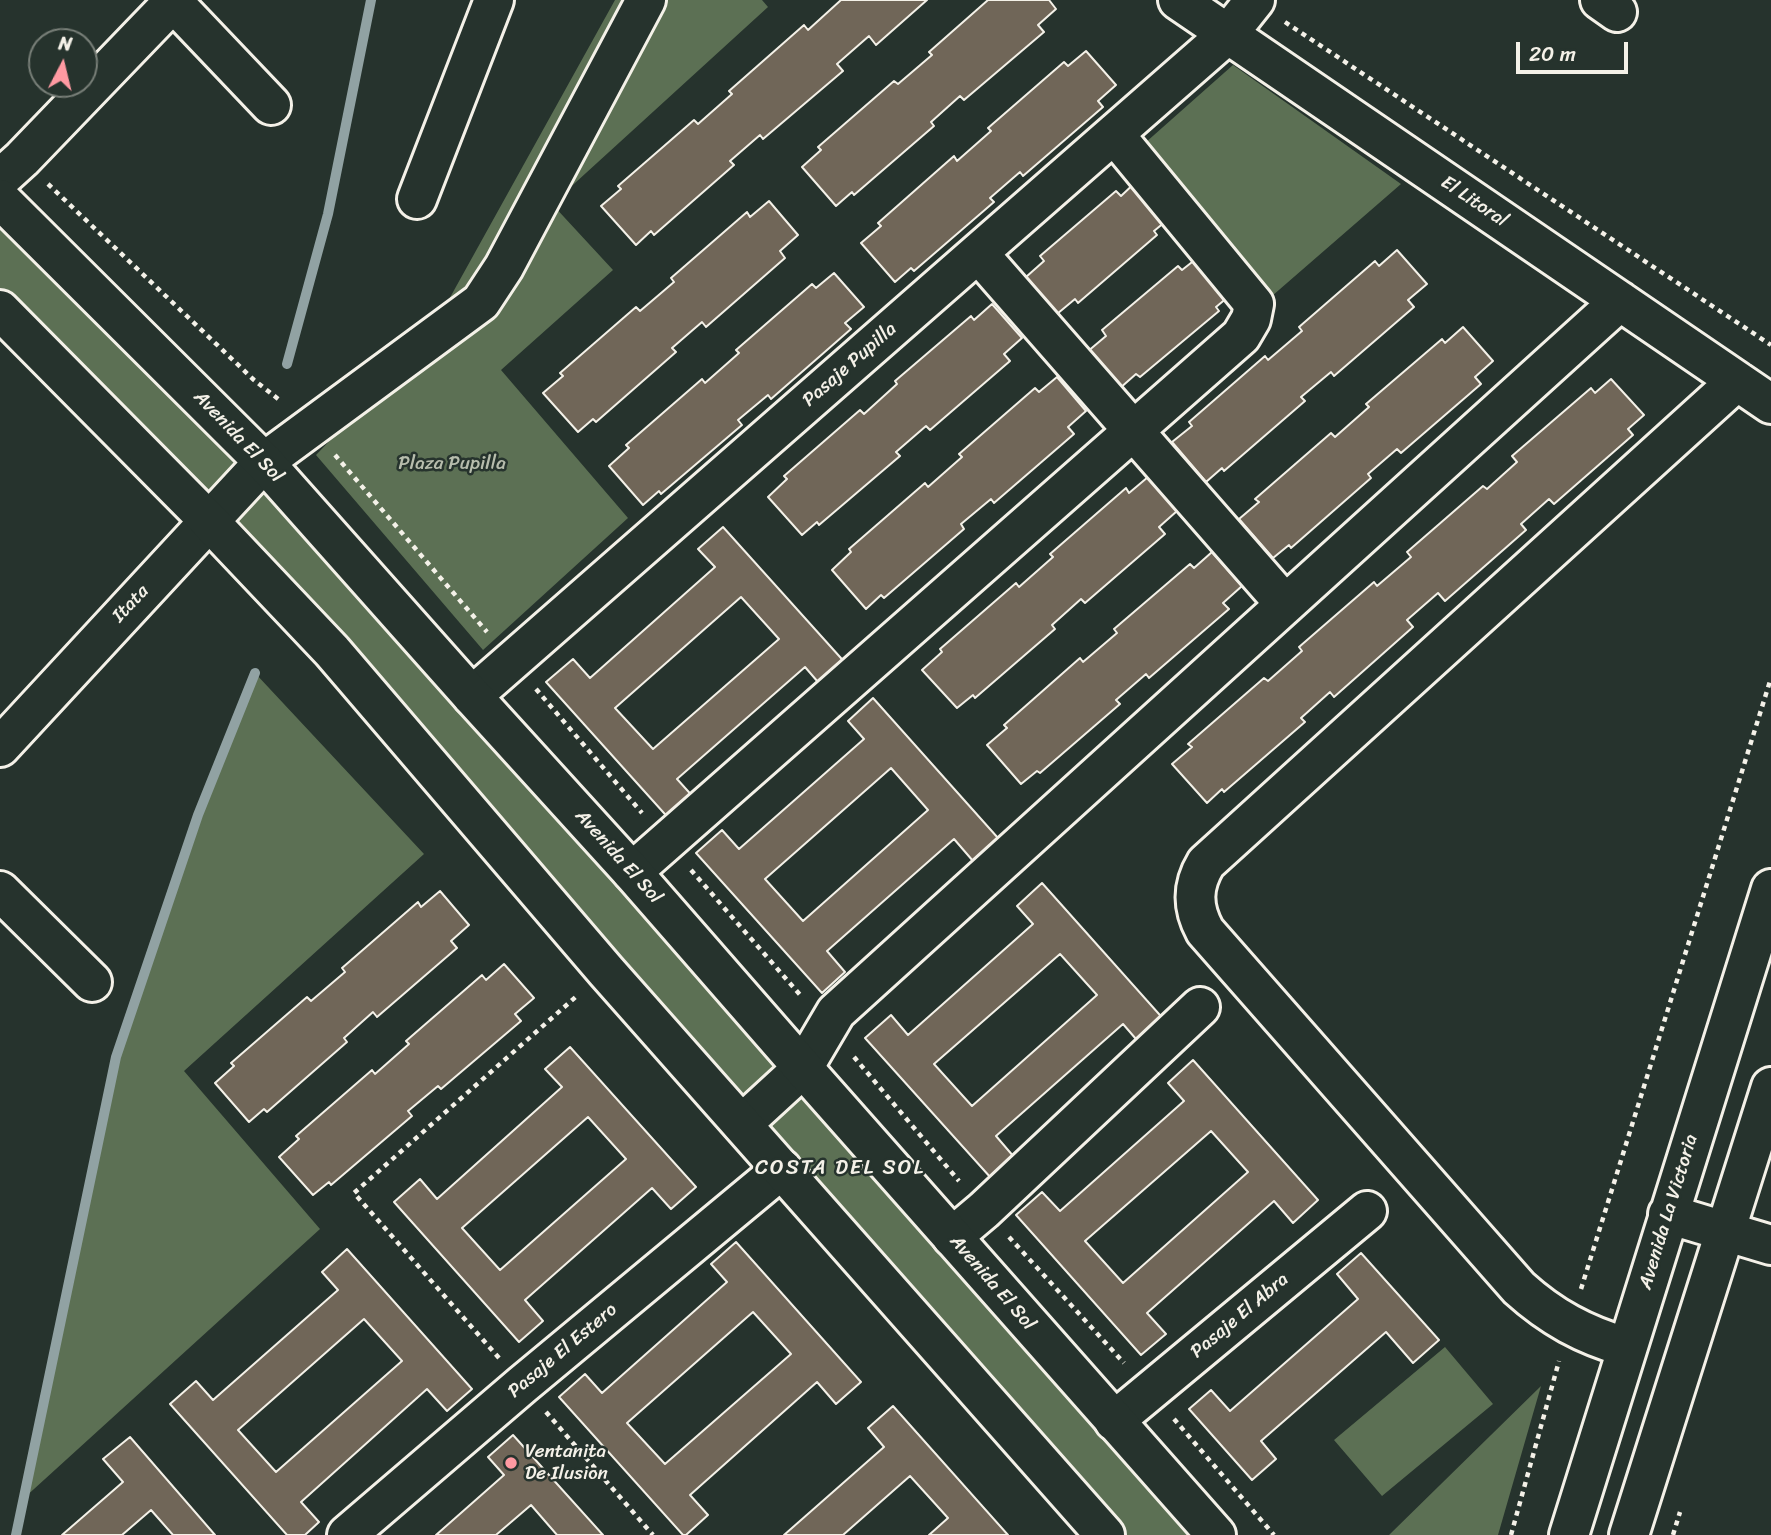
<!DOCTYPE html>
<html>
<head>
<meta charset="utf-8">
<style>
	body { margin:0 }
	#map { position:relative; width:1771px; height:1535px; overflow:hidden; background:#26332d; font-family:Sriracha,sans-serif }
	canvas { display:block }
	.north { position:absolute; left:28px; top:28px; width:70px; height:70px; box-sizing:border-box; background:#26332d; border:2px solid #787f78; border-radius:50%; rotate:7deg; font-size:19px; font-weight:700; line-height:28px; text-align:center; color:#f4f1e8 }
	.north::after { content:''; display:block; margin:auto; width:24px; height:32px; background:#ff9aa2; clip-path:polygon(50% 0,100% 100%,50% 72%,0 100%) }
	.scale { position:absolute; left:1516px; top:42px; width:112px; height:32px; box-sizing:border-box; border:4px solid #f4f1e8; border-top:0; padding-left:9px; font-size:21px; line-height:24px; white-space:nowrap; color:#f4f1e8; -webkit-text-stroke:5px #26332d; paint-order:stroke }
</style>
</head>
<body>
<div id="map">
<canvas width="1771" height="1535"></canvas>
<div class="north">N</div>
<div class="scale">20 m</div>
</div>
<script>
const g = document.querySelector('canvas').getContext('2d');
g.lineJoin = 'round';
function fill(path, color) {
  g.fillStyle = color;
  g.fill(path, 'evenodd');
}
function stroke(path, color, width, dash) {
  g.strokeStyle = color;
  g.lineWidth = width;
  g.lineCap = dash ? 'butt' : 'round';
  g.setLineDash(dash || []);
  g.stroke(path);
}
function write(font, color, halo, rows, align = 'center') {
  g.font = font + ' Sriracha,sans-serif';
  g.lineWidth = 5;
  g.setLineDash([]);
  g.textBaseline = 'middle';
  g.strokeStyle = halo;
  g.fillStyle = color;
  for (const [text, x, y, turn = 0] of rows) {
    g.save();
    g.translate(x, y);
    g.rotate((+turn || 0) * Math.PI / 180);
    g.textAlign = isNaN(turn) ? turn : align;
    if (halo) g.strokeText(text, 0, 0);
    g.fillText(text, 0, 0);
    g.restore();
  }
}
fill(new Path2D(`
	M 615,0 L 762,0 L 768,7 L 552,204 L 613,270 L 501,370 L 628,518 L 483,650 L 316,455 L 427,339 Z
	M 1233,65 L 1401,184 L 1272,296 L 1145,143 Z
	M 0,204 L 228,431 L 1194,1535 L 1117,1535 L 789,1145 L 737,1089 L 339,641 L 0,300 Z
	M 255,673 L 424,854 L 184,1071 L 320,1229 L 23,1499 L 116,1057 L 198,815 Z
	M 1445,1347 L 1493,1404 L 1382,1496 L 1334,1440 Z
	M 1541,1386 L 1498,1535 L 1389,1535 Z`), '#5c7054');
stroke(new Path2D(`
	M 287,364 L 328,214 L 371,0
	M 16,1535 L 116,1057 L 198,815 L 255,673`), '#91a2a3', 10);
const building = new Path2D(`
	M 927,0 L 876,45 L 869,36 L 837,64 L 843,71 L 763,139 L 760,135 L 730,161 L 734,165 L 654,235 L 651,231 L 636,245 L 601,206 L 621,189 L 618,186 L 694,120 L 698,124 L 732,94 L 729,91 L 804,25 L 808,30 L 841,0 Z
	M 988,0 L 1049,0 L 1056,9 L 1038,25 L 1044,32 L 964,100 L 960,96 L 931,122 L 934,126 L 854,195 L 852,192 L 836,206 L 802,167 L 821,150 L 818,147 L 894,81 L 898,84 L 932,55 L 929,52 Z
	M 1086,51 L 1116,85 L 1098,101 L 1103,107 L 1023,176 L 1020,172 L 990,198 L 994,202 L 914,271 L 911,268 L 895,282 L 861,243 L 881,226 L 878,223 L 954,156 L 957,161 L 991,131 L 988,128 L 1064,62 L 1068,66 Z
	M 1139,179 L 1171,217 L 1154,231 L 1157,235 L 1078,303 L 1075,299 L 1057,314 L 1026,277 L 1044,261 L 1040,256 L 1116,191 L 1121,196 Z
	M 769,201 L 798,235 L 780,251 L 785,258 L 706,327 L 702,322 L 672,348 L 676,352 L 596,422 L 593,419 L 578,432 L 543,393 L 563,376 L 560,373 L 636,307 L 640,311 L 674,282 L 671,278 L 747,212 L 750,217 Z
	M 1397,250 L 1427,284 L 1408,300 L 1414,307 L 1334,376 L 1331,372 L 1301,397 L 1305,401 L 1224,471 L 1222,468 L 1206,482 L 1172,442 L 1192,426 L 1189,422 L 1265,356 L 1268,360 L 1302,331 L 1299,327 L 1375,261 L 1379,266 Z
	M 1201,255 L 1234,292 L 1216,307 L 1219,311 L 1140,377 L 1136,374 L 1119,389 L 1087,352 L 1106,336 L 1102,330 L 1178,266 L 1182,270 Z
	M 834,273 L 864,307 L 845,323 L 851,329 L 771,399 L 768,395 L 738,420 L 742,425 L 661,494 L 659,491 L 643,505 L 609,466 L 629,448 L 626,445 L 702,379 L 705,383 L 739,353 L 736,350 L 812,284 L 816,288 Z
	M 992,304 L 1022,338 L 1004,354 L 1010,361 L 930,430 L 926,426 L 896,452 L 900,456 L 819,525 L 817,522 L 802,535 L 768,497 L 787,479 L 784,476 L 860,410 L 864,414 L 897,384 L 895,381 L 971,316 L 974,320 Z
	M 1463,327 L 1493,361 L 1475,377 L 1481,384 L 1401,453 L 1397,449 L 1368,474 L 1371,478 L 1291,548 L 1289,545 L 1273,558 L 1239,519 L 1259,502 L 1255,499 L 1331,433 L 1335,437 L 1369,407 L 1366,404 L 1442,339 L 1445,343 Z
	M 1057,377 L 1086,411 L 1068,427 L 1074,434 L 994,503 L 991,499 L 961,524 L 964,529 L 884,598 L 881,595 L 866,609 L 832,570 L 851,552 L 849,549 L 925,483 L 928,487 L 962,457 L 959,454 L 1035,388 L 1039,392 Z
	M 1611,379 L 1644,415 L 1628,429 L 1633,435 L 1554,504 L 1549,499 L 1521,524 L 1526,530 L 1445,601 L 1438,593 L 1407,620 L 1413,627 L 1334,697 L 1330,692 L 1301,718 L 1305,722 L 1224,792 L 1222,789 L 1207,803 L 1172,764 L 1192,747 L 1188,744 L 1264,678 L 1268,681 L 1302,651 L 1299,647 L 1374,582 L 1377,586 L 1411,557 L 1407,552 L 1483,486 L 1487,489 L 1517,462 L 1512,456 L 1591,388 L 1595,393 Z
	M 1148,477 L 1177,511 L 1159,527 L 1165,534 L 1085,603 L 1081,599 L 1052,625 L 1055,629 L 975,698 L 973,695 L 957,708 L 922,670 L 942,652 L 940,649 L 1016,583 L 1019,587 L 1053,557 L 1050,554 L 1126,488 L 1129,493 Z
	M 723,527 L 849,667 L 824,689 L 805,667 L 677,779 L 696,800 L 672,822 L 546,682 L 573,659 L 590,678 L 715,567 L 698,549 ZM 741,597 L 779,639 L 653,749 L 615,708 Z
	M 1212,552 L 1242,586 L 1223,603 L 1229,609 L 1149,678 L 1146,674 L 1116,700 L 1120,704 L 1040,773 L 1037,771 L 1021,784 L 987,745 L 1007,728 L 1004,725 L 1080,658 L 1083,662 L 1117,633 L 1114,629 L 1190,564 L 1194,568 Z
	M 873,698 L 998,838 L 973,861 L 954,839 L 827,951 L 845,972 L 822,993 L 696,853 L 722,830 L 739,849 L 864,739 L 848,721 ZM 891,768 L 928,810 L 803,921 L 765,879 Z
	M 1042,883 L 1167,1023 L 1142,1046 L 1123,1024 L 996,1136 L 1014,1157 L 991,1178 L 865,1038 L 891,1015 L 908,1035 L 1033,924 L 1017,906 ZM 1060,954 L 1097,995 L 972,1106 L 934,1064 Z
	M 440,891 L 469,925 L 451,941 L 457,948 L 377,1017 L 373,1012 L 344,1038 L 347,1042 L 267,1112 L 264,1109 L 249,1122 L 215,1083 L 234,1066 L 231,1063 L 307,997 L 311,1001 L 345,972 L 342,968 L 418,902 L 421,907 Z
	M 504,964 L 534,998 L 515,1014 L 521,1021 L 441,1089 L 438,1086 L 408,1111 L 412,1116 L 331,1185 L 329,1182 L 313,1195 L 279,1157 L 299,1139 L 296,1136 L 372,1070 L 375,1074 L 409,1044 L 406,1041 L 482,975 L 486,980 Z
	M 570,1047 L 696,1187 L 671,1209 L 652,1188 L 525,1300 L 543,1321 L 519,1342 L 394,1202 L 420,1179 L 437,1199 L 562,1087 L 545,1069 ZM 588,1117 L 626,1159 L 500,1270 L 462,1228 Z
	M 1193,1060 L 1318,1200 L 1293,1223 L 1274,1201 L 1147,1313 L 1166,1334 L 1141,1355 L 1016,1215 L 1042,1192 L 1060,1211 L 1184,1101 L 1168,1083 ZM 1211,1131 L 1248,1172 L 1123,1283 L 1085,1241 Z
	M 736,1242 L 861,1382 L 836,1404 L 817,1382 L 690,1495 L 708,1515 L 686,1535 L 683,1535 L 559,1397 L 585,1374 L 602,1393 L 727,1282 L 711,1264 ZM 753,1312 L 791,1354 L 665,1464 L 627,1423 Z
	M 347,1249 L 472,1389 L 447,1411 L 427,1389 L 301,1502 L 319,1522 L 305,1535 L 287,1535 L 170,1404 L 196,1381 L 213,1400 L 338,1290 L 322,1272 ZM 364,1319 L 402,1361 L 276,1472 L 238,1430 Z
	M 1361,1253 L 1439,1340 L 1413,1363 L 1386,1332 L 1261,1441 L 1276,1459 L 1252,1480 L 1189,1409 L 1211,1390 L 1230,1411 L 1358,1299 L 1337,1274 Z
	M 893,1406 L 1008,1535 L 929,1535 L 948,1518 L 910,1476 L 843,1535 L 784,1535 L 884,1447 L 868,1428 Z
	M 513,1435 L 603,1535 L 557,1535 L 531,1505 L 496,1535 L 436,1535 L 504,1475 L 488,1457 Z
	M 130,1437 L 215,1535 L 173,1535 L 151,1510 L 122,1535 L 62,1535 L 123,1482 L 103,1459 Z`);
fill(building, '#706658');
stroke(building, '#f4f1e8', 2);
const minor = new Path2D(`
	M 1178,0 L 1771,404
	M 1600,0 L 1617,12
	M 173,2 L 271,105
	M 0,179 L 22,159 L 175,0
	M 417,199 L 494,0
	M 978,253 L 1285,604
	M 472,696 L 1228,34 L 1255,0
	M 0,747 L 264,462 L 481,302 L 504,267 L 646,0
	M 632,872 L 1241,336 L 1251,319 L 1254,304 L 1114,134
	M 0,891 L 92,982
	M 742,1124 L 803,1068 L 836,1012 L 1620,301
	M 1668,1214 L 1771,1245
	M 952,1237 L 984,1210 L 1200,1007
	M 1626,1347 C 1584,1335 1551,1317 1519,1288 L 1205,931 C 1192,907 1192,886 1206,863 L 1737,381
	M 1114,1421 L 1367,1211
	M 347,1535 L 522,1385 L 782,1169
	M 1569,1535 L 1771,889
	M 1629,1535 L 1771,1087`);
const major = new Path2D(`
	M 0,199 L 264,462 L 472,696 L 632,872 L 803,1068 L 1216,1535
	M 0,310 L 208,520 L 332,651 L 606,971 L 1105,1535`);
stroke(minor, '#f4f1e8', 44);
stroke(major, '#f4f1e8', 44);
stroke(new Path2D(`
	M 1285,22 L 1771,345
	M 48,184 L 254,380 L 282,402
	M 335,455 L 487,632
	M 536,689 L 642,813
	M 691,870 L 802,997
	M 854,1057 L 959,1181
	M 1009,1237 L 1124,1363
	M 1581,1289 L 1771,678
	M 499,1358 L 354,1193 L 579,994
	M 546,1412 L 653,1535
	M 1174,1419 L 1274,1535
	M 1511,1535 L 1559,1361
	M 1673,1535 L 1680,1512`), '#f4f1e8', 4.5, [5, 5]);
stroke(minor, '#26332d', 38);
stroke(major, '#26332d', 38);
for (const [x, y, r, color] of [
	[511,1463,7,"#ff9aa2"]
]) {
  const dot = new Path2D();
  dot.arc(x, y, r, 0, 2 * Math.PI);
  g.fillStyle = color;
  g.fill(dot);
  stroke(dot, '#26332d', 2.5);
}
write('19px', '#f4f1e8', '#26332d', [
	["El Litoral",1474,202,34],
	["Pasaje Pupilla",850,365,-41],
	["Avenida El Sol",238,437,46],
	["Itata",131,604,-47],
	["Avenida El Sol",618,857,48],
	["Avenida La Victoria",1669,1212,-73],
	["Avenida El Sol",992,1283,49],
	["Pasaje El Abra",1240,1316,-40],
	["Pasaje El Estero",563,1351,-40]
]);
write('19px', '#b7bdad', '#26332d', [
	["Plaza Pupilla",452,464]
]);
write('19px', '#f4f1e8', '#26332d', [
	["Ventanita",525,1452],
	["De Ilusion",525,1474]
], 'left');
g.letterSpacing = '2px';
write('21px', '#f4f1e8', '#26332d', [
	["COSTA DEL SOL",840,1169]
]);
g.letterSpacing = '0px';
</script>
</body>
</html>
